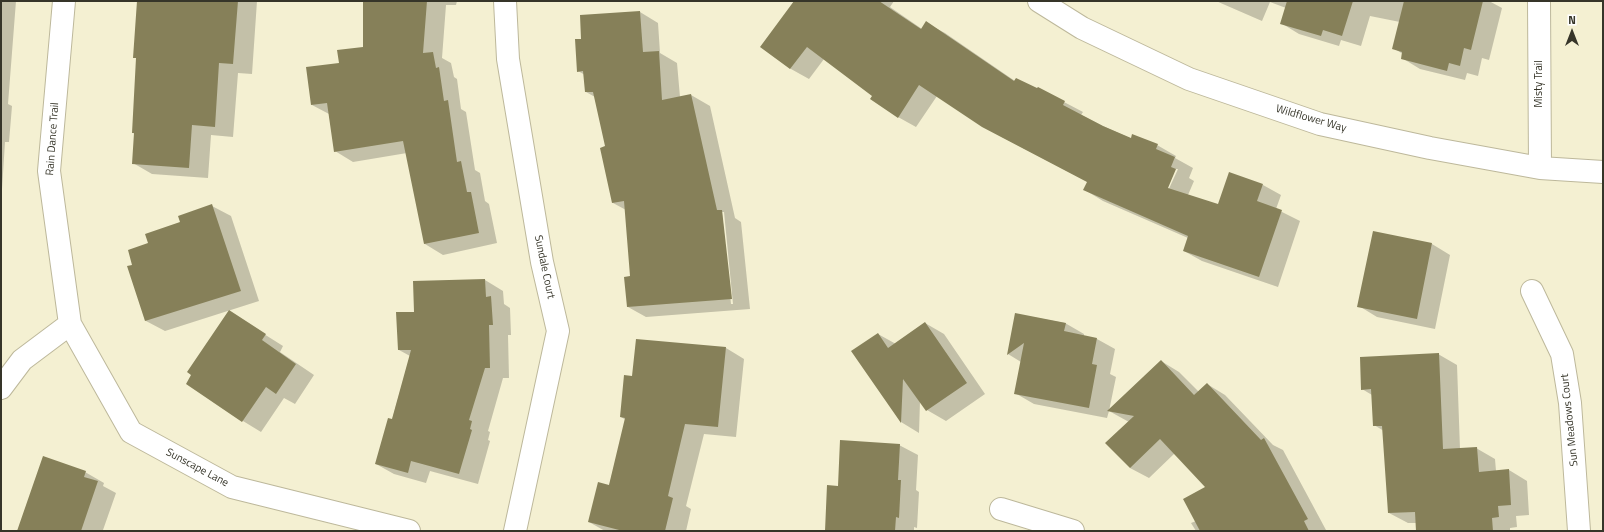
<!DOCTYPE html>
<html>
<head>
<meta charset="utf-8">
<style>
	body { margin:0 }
	#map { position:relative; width:1604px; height:532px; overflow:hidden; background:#f4f0d2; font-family:"Titillium Web",sans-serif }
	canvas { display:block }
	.frame { position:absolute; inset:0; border:2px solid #363529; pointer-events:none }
	.north { position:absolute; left:1552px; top:12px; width:40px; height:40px; -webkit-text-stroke:3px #fff; paint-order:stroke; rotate:0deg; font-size:11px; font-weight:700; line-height:16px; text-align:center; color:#363529 }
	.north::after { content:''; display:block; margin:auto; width:14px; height:18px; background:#363529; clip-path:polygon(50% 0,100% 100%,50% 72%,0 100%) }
</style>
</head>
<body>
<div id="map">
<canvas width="1604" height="532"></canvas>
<div class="frame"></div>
<div class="north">N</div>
</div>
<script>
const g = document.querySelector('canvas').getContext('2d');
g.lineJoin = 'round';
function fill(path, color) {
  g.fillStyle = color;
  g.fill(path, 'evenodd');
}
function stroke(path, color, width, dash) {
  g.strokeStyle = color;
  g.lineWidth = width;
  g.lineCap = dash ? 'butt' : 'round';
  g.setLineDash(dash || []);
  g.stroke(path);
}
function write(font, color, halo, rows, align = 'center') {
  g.font = font + ' "Titillium Web",sans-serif';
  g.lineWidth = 3;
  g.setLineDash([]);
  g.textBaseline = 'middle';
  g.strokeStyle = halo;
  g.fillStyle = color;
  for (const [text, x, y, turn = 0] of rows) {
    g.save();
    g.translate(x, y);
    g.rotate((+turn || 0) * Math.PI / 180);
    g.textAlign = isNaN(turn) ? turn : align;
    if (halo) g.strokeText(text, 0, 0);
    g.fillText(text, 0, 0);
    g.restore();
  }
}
fill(new Path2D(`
	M 1,1 L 16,1 L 8,104 L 12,106 L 9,142 L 5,142 L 1,205 Z
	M 145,1 L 257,1 L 252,74 L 238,73 L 233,137 L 211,135 L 208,178 L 152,174 L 133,163 L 135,134 L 133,133 Z
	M 362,1 L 457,1 L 456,5 L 446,5 L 442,58 L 451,63 L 454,77 L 457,79 L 461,109 L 466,112 L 475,170 L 480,173 L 485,201 L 489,204 L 497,243 L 443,255 L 425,244 L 407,153 L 353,162 L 335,151 L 329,114 L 312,105 L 340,63 L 364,47 L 364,3 Z
	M 795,1 L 894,1 L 890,7 L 922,29 L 926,23 L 945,33 L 1015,81 L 1064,102 L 1083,112 L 1081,115 L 1103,126 L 1132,139 L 1157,145 L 1176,156 L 1175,158 L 1193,168 L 1189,178 L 1194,181 L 1188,195 L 1218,205 L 1263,185 L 1281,195 L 1276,209 L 1300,221 L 1278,287 L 1202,261 L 1184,251 L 1188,238 L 1103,201 L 1085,190 L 1088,182 L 1002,137 L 937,96 L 916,127 L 898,117 L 873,96 L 824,59 L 809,79 L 791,69 L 761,47 ZM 1175,169 L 1178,169 L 1167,193 L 1165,192 Z
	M 1216,1 L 1489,1 L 1502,8 L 1489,60 L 1482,58 L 1478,76 L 1467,73 L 1465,80 L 1420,69 L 1402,58 L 1403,54 L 1393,48 L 1400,22 L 1370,16 L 1361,46 L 1341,40 L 1339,46 L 1299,34 L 1281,23 L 1286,8 L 1270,2 L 1262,21 Z
	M 640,12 L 658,23 L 660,53 L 677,63 L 680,97 L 691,95 L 710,106 L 735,218 L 741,222 L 750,309 L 646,317 L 628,307 L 631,277 L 626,210 L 613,203 L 607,147 L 595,97 L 586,92 L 585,75 L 578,71 L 582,40 ZM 722,212 L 724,212 L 733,304 L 731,304 Z
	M 212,206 L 231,216 L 259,301 L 165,331 L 146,321 L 129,267 L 133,265 L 149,244 L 182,223 Z
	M 1374,233 L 1432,244 L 1450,255 L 1435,329 L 1377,317 L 1359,306 Z
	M 485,280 L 503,291 L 504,304 L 510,308 L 511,335 L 508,335 L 509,378 L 503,378 L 488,431 L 490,432 L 488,440 L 490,441 L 478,484 L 430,471 L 426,483 L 394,474 L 376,464 L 392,420 L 410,356 L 399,350 L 415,313 Z
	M 229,312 L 283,346 L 280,352 L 314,375 L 295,404 L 284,398 L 261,432 L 243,421 Z
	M 1016,314 L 1065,323 L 1084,334 L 1084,336 L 1097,339 L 1115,349 L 1110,374 L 1116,377 L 1109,411 L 1161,361 L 1179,372 L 1199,392 L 1207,384 L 1225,395 L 1273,445 L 1283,450 L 1326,530 L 1323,531 L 1196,531 L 1191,523 L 1196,521 L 1207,487 L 1175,453 L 1149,478 L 1130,468 L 1129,422 L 1109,411 L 1107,418 L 1034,404 L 1015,393 L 1021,362 L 1008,354 Z
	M 925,323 L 944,334 L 985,394 L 946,421 L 927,410 L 920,401 L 919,433 L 901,422 L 853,352 L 878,334 L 896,344 Z
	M 726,348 L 744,359 L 736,437 L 704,434 L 686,506 L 691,509 L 686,531 L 605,531 L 589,522 L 609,486 L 626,420 L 621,417 L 633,377 Z
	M 1438,354 L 1457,365 L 1460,449 L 1476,448 L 1495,459 L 1496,471 L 1509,470 L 1527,481 L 1529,515 L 1516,516 L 1517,527 L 1510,528 L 1510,531 L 1417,531 L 1417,523 L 1408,523 L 1389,513 L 1384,431 L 1374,425 L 1372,395 L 1362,389 Z
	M 899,445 L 918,455 L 916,490 L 919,492 L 917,528 L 914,527 L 914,531 L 827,531 L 839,487 Z
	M 85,472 L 104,483 L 103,486 L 116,493 L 103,530 L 104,531 L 18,531 Z`), '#0003');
fill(new Path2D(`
	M 137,1 L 238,1 L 233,64 L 219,63 L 215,127 L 192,125 L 189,168 L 132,164 L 134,133 L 132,133 L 136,58 L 133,58 Z
	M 363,1 L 427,1 L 423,53 L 433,52 L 436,68 L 439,67 L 444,101 L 448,100 L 457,162 L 461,161 L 467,192 L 471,192 L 479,233 L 424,244 L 403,141 L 334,152 L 327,103 L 311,105 L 306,67 L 339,63 L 337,50 L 363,47 Z
	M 794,1 L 879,1 L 921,29 L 926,21 L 1014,81 L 1016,78 L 1037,88 L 1038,87 L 1065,101 L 1063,105 L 1103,126 L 1131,138 L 1132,134 L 1158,144 L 1156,149 L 1175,157 L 1171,167 L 1176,169 L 1168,188 L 1218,204 L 1229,172 L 1263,184 L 1257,201 L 1282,210 L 1259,277 L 1183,251 L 1188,236 L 1083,190 L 1087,182 L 982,127 L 919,85 L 898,118 L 870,99 L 872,96 L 807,47 L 790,69 L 760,47 Z
	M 1287,1 L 1353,1 L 1342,36 L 1323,30 L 1321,36 L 1280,24 Z
	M 1404,1 L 1483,1 L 1471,50 L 1464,48 L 1460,66 L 1449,63 L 1447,71 L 1401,59 L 1402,52 L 1392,49 Z
	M 640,11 L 643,52 L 659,51 L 662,100 L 691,94 L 717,210 L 722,210 L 732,299 L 627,307 L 624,277 L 630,276 L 624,201 L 612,203 L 600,148 L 605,146 L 593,92 L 585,92 L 583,71 L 577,72 L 575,39 L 581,39 L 580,15 Z
	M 212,204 L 241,291 L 145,321 L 127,266 L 132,265 L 128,250 L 148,243 L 145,234 L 180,222 L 178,216 Z
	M 1373,231 L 1432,243 L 1417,319 L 1357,307 Z
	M 485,279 L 486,297 L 491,296 L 493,325 L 489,325 L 490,368 L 485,368 L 469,420 L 472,421 L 470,429 L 472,430 L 459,474 L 411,461 L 408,473 L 375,464 L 388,418 L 392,419 L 411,350 L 398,350 L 396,312 L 414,312 L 413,281 Z
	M 229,310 L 266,334 L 262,340 L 296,364 L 276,394 L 266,387 L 242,422 L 186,384 L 191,375 L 187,372 Z
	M 1015,313 L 1066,323 L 1064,331 L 1097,338 L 1092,364 L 1097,365 L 1089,408 L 1014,394 L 1024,343 L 1007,355 Z
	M 925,322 L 967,383 L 926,411 L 903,379 L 901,423 L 851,351 L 878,333 L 888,348 Z
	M 636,339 L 726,347 L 718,427 L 685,424 L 668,496 L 673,498 L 665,531 L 623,531 L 588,522 L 598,482 L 609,485 L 625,418 L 620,417 L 624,375 L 632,376 Z
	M 1439,353 L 1443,449 L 1477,447 L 1479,472 L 1509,469 L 1511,505 L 1498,506 L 1499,517 L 1492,518 L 1493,531 L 1416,531 L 1415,512 L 1388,513 L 1382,426 L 1373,426 L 1371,389 L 1361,390 L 1360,357 Z
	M 1161,360 L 1194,395 L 1207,383 L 1261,440 L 1264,438 L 1308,519 L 1304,521 L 1309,531 L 1200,531 L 1183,499 L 1205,487 L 1160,439 L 1130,468 L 1105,443 L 1134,416 L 1107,411 Z
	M 840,440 L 900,444 L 898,480 L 901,480 L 899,518 L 896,517 L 895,531 L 825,531 L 827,485 L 838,486 Z
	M 43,456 L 86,471 L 84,477 L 98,481 L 81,531 L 17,531 Z`), '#868059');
const minor = new Path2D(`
	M 64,1 L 49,171 L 70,324 L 131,432 L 232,487 L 409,531
	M 505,1 L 508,59 L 542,262 L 558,331 L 515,531
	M 1039,1 L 1082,28 L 1189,79 L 1320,124 L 1430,148 L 1540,168 L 1603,172
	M 1539,1 L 1540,168
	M 1532,291 L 1562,354 L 1570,403 L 1579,531
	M 1,388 L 22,360 L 70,324
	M 1001,509 L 1073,531`);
stroke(minor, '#bdb89b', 24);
stroke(minor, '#fff', 22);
write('11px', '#363529', '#fff', [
	["Misty Trail",1539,84,-90],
	["Wildflower Way",1311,119,16],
	["Rain Dance Trail",53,139,-86],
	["Sundale Court",544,267,78],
	["Sun Meadows Court",1570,420,-96],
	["Sunscape Lane",197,468,28]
]);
</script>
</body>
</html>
